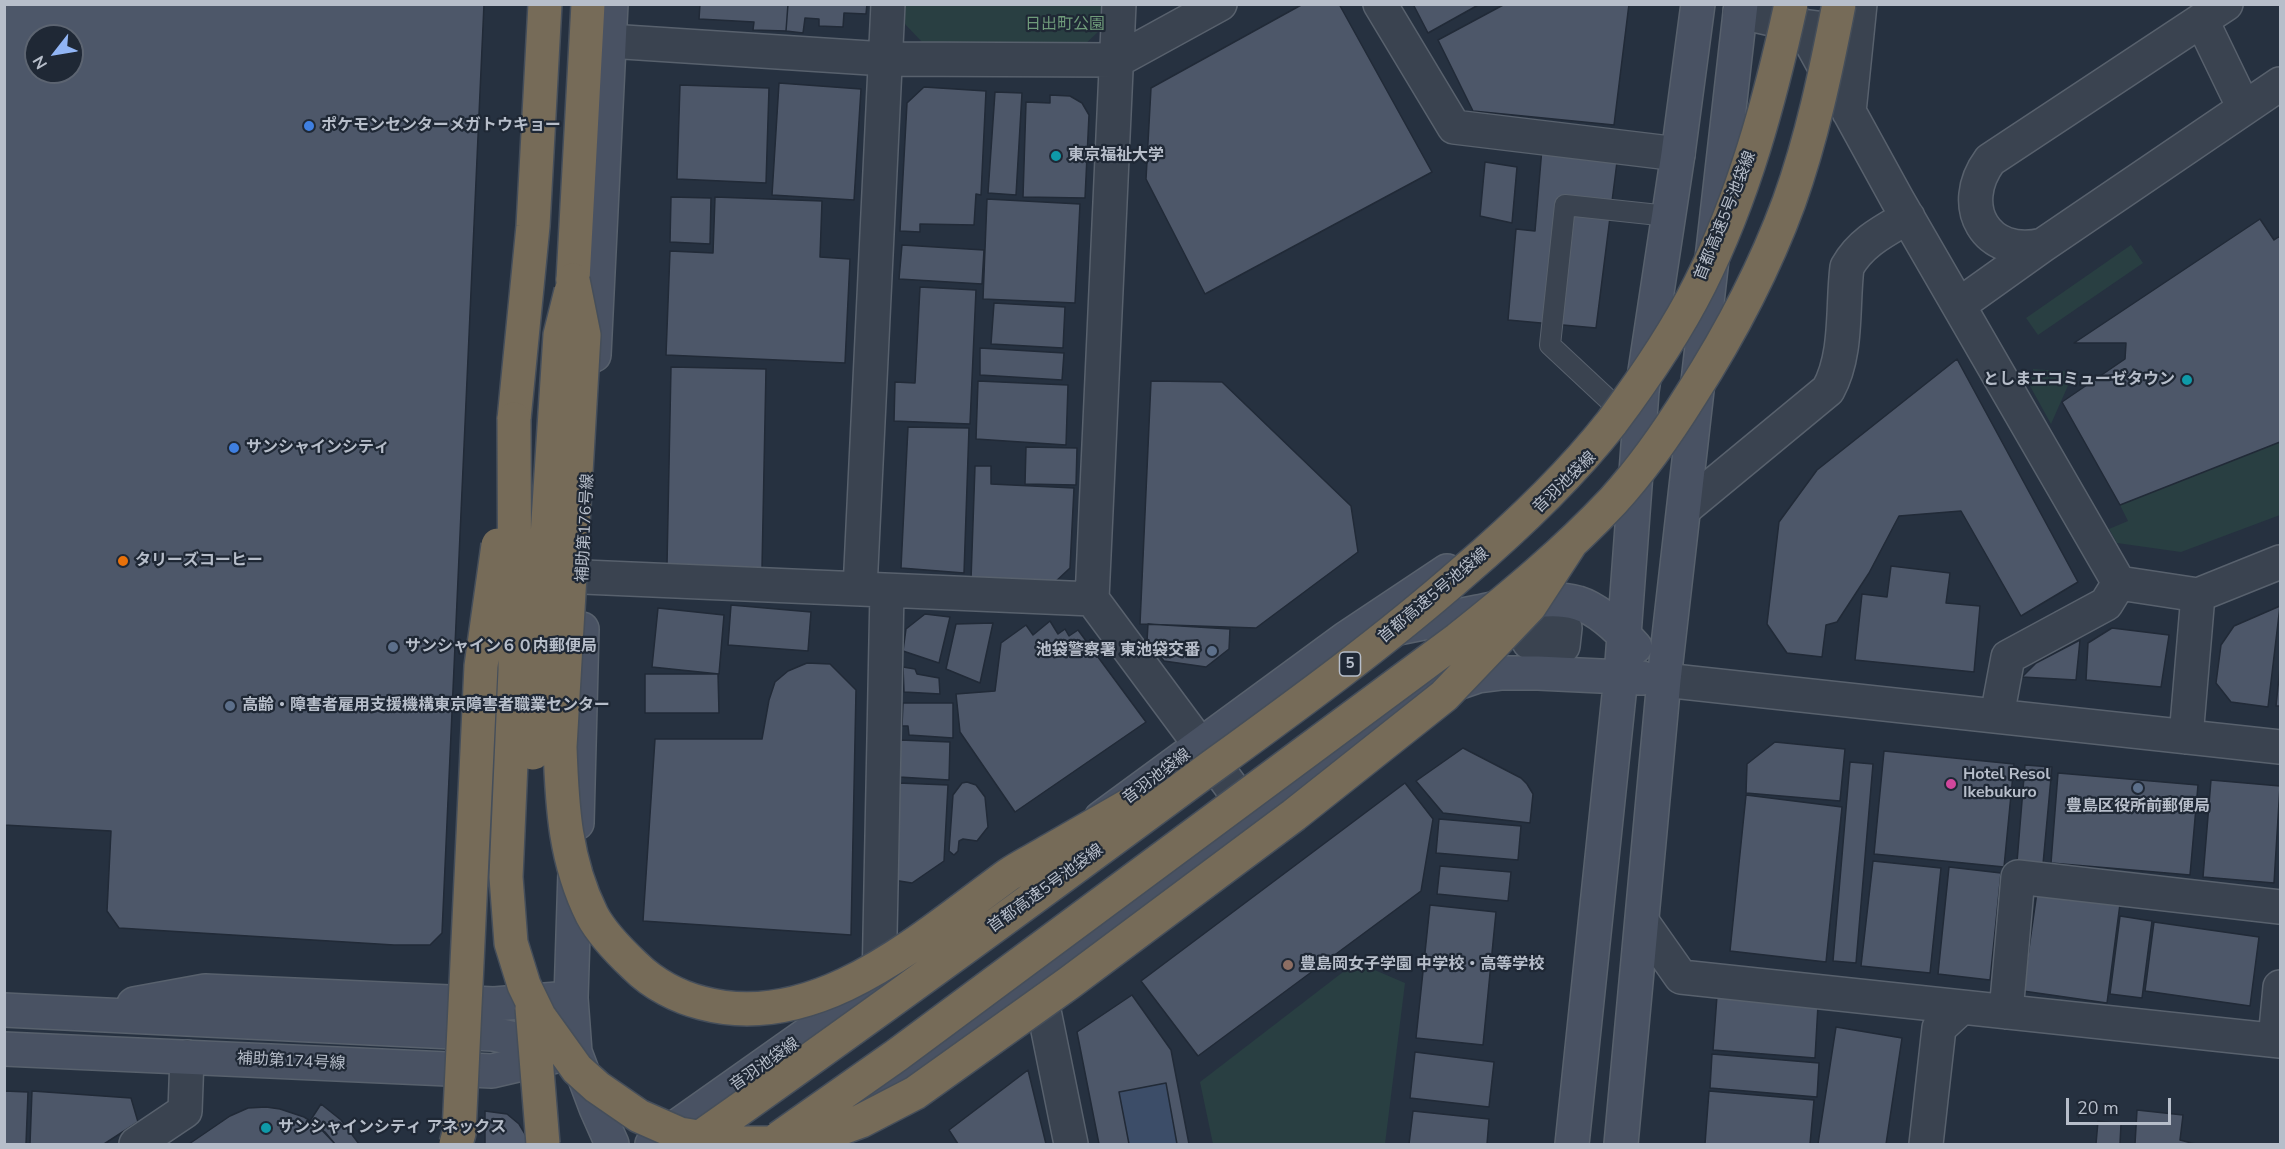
<!DOCTYPE html>
<html>
<head>
<meta charset="utf-8">
<style>
	body { margin:0 }
	#map { position:relative; width:2285px; height:1149px; overflow:hidden; background:#263140; font-family:"Nunito Sans",sans-serif }
	canvas { display:block }
	.frame { position:absolute; inset:0; border:6px solid #b7beca; pointer-events:none }
	.north { position:absolute; left:24px; top:24px; width:60px; height:60px; box-sizing:border-box; background:#1f2835; border:2px solid #5c6471; border-radius:50%; rotate:239deg; font-size:16px; font-weight:700; line-height:24px; text-align:center; color:#b7beca }
	.north::after { content:''; display:block; margin:auto; width:21px; height:27px; background:#91b5f5; clip-path:polygon(50% 0,100% 100%,50% 72%,0 100%) }
	.scale { position:absolute; left:2066px; top:1098px; width:105px; height:27px; box-sizing:border-box; border:3px solid #b7beca; border-top:0; padding-left:8px; font-size:18px; line-height:21px; white-space:nowrap; color:#b7beca; -webkit-text-stroke:4px #1f2835; paint-order:stroke }
</style>
</head>
<body>
<div id="map">
<canvas width="2285" height="1149"></canvas>
<div class="frame"></div>
<div class="north">N</div>
<div class="scale">20 m</div>
</div>
<script>
const g = document.querySelector('canvas').getContext('2d');
g.lineJoin = 'round';
function fill(path, color) {
  g.fillStyle = color;
  g.fill(path, 'evenodd');
}
function stroke(path, color, width, dash) {
  g.strokeStyle = color;
  g.lineWidth = width;
  g.lineCap = dash ? 'butt' : 'round';
  g.setLineDash(dash || []);
  g.stroke(path);
}
function write(font, color, halo, rows, align = 'center') {
  g.font = font + ' "Nunito Sans","Noto Sans JP",sans-serif';
  g.lineWidth = 4.5;
  g.setLineDash([]);
  g.textBaseline = 'middle';
  g.strokeStyle = halo;
  g.fillStyle = color;
  for (const [text, x, y, turn = 0] of rows) {
    g.save();
    g.translate(x, y);
    g.rotate((+turn || 0) * Math.PI / 180);
    g.textAlign = isNaN(turn) ? turn : align;
    if (halo) g.strokeText(text, 0, 0);
    g.fillText(text, 0, 0);
    g.restore();
  }
}
fill(new Path2D(`
	M 905,5 L 1101,5 L 1100,30 L 1081,48 L 922,42 L 904,23 Z
	M 2131,245 L 2143,263 L 2038,335 L 2026,318 Z
	M 2033,369 L 2074,372 L 2051,424 L 2030,386 Z
	M 2280,442 L 2280,515 L 2181,552 L 2117,543 L 2109,529 L 2128,521 L 2120,505 Z
	M 1356,962 L 1405,983 L 1385,1144 L 1213,1144 L 1200,1082 Z`), '#293f42');
fill(new Path2D(`
	M 1166,1083 L 1177,1144 L 1129,1144 L 1119,1092 Z`), '#3c4d68');
const building = new Path2D(`
	M 4,4 L 484,4 L 442,933 L 430,945 L 394,945 L 119,928 L 107,911 L 111,831 L 4,825 ZM 36,36 L 72,36 L 72,72 L 36,72 Z
	M 700,4 L 788,4 L 786,31 L 753,30 L 754,22 L 699,19 Z
	M 788,4 L 867,4 L 866,14 L 844,13 L 843,27 L 819,26 L 819,19 L 805,18 L 803,33 L 786,31 Z
	M 1303,4 L 1339,4 L 1432,172 L 1205,294 L 1146,179 L 1151,88 Z
	M 1413,4 L 1480,4 L 1428,33 Z
	M 1505,4 L 1629,4 L 1614,125 L 1473,111 L 1438,40 Z
	M 779,83 L 861,89 L 854,200 L 772,195 Z
	M 680,85 L 769,88 L 766,183 L 677,179 Z
	M 924,87 L 986,91 L 981,195 L 976,194 L 974,225 L 920,224 L 920,232 L 900,231 L 907,103 Z
	M 995,92 L 1022,93 L 1016,195 L 988,193 Z
	M 1050,95 L 1070,96 L 1082,103 L 1089,115 L 1085,198 L 1023,197 L 1026,102 L 1050,103 Z
	M 1542,148 L 1618,154 L 1596,328 L 1508,320 L 1516,229 L 1535,231 Z
	M 1485,162 L 1517,167 L 1512,223 L 1480,216 Z
	M 671,197 L 711,198 L 710,244 L 670,242 Z
	M 715,197 L 822,201 L 820,257 L 850,259 L 845,363 L 666,355 L 670,251 L 713,253 Z
	M 987,199 L 1080,204 L 1075,303 L 983,299 Z
	M 2260,219 L 2274,240 L 2280,236 L 2280,442 L 2120,505 L 2062,402 L 2125,359 L 2126,343 L 2074,343 Z
	M 902,245 L 984,250 L 982,284 L 899,279 Z
	M 920,287 L 976,290 L 970,424 L 894,421 L 895,382 L 915,383 Z
	M 994,303 L 1065,307 L 1063,348 L 991,344 Z
	M 980,348 L 1064,353 L 1062,380 L 980,375 Z
	M 1957,359 L 2078,582 L 2021,616 L 1961,511 L 1899,516 L 1869,573 L 1837,622 L 1826,625 L 1822,657 L 1787,653 L 1767,624 L 1779,522 L 1817,470 Z
	M 671,367 L 766,369 L 762,568 L 667,565 Z
	M 978,381 L 1068,385 L 1066,445 L 976,439 Z
	M 1151,381 L 1222,382 L 1351,506 L 1358,552 L 1256,628 L 1140,624 Z
	M 908,427 L 969,428 L 964,573 L 901,568 Z
	M 1026,447 L 1077,448 L 1076,485 L 1025,484 Z
	M 975,466 L 991,466 L 991,484 L 1074,488 L 1070,568 L 1054,583 L 971,580 Z
	M 1891,566 L 1950,573 L 1946,603 L 1980,606 L 1974,672 L 1855,660 L 1862,594 L 1887,597 Z
	M 731,605 L 811,612 L 808,651 L 728,645 Z
	M 2280,606 L 2268,707 L 2231,702 L 2216,683 L 2221,645 L 2234,626 Z
	M 658,608 L 724,615 L 719,674 L 652,667 Z
	M 925,614 L 950,617 L 939,663 L 903,651 L 906,629 Z
	M 1050,621 L 1058,634 L 1065,629 L 1069,636 L 1078,630 L 1146,722 L 1015,812 L 960,732 L 956,694 L 995,691 L 1001,643 L 1026,625 L 1033,635 Z
	M 993,623 L 980,683 L 946,669 L 956,624 Z
	M 1148,624 L 1230,629 L 1229,649 L 1206,667 L 1164,661 L 1147,641 Z
	M 2112,628 L 2169,635 L 2161,687 L 2086,680 L 2088,643 Z
	M 2080,640 L 2076,680 L 2022,677 L 2036,663 Z
	M 807,663 L 830,664 L 856,690 L 851,935 L 643,921 L 655,739 L 762,739 L 769,700 L 775,682 L 788,671 Z
	M 903,667 L 915,669 L 917,674 L 939,678 L 940,694 L 904,692 Z
	M 2280,667 L 2280,706 L 2276,706 Z
	M 645,674 L 718,674 L 719,713 L 645,713 Z
	M 903,703 L 953,703 L 953,738 L 909,735 L 908,726 L 902,726 Z
	M 900,740 L 950,742 L 949,780 L 899,777 Z
	M 1775,742 L 1845,749 L 1840,801 L 1746,793 L 1747,764 Z
	M 1463,748 L 1521,778 L 1527,784 L 1533,794 L 1530,823 L 1443,813 L 1416,781 Z
	M 1884,751 L 2014,764 L 2004,867 L 1874,854 Z
	M 1850,762 L 1873,764 L 1856,963 L 1833,961 Z
	M 2025,765 L 2052,767 L 2043,864 L 2017,862 Z
	M 2058,773 L 2198,785 L 2190,875 L 2051,863 Z
	M 2211,780 L 2280,786 L 2274,883 L 2203,877 Z
	M 967,782 L 976,785 L 985,797 L 988,827 L 977,841 L 963,839 L 959,841 L 958,851 L 954,855 L 949,851 L 953,795 L 962,783 Z
	M 898,783 L 948,785 L 944,861 L 912,883 L 893,880 Z
	M 1405,783 L 1433,819 L 1421,891 L 1198,1056 L 1141,981 Z
	M 1746,795 L 1842,807 L 1826,962 L 1730,951 Z
	M 1439,819 L 1521,826 L 1518,860 L 1436,853 Z
	M 1873,861 L 1941,868 L 1930,973 L 1861,966 Z
	M 1440,866 L 1511,872 L 1508,901 L 1437,894 Z
	M 1949,867 L 2001,873 L 1990,980 L 1938,974 Z
	M 2037,892 L 2120,904 L 2107,1003 L 2023,991 Z
	M 1430,905 L 1496,912 L 1483,1045 L 1416,1038 Z
	M 2120,916 L 2152,921 L 2142,998 L 2110,994 Z
	M 2154,922 L 2259,937 L 2250,1006 L 2145,991 Z
	M 1132,995 L 1171,1050 L 1189,1144 L 1177,1144 L 1166,1083 L 1119,1092 L 1129,1144 L 1099,1144 L 1077,1032 Z
	M 1717,996 L 1818,1005 L 1815,1058 L 1713,1050 Z
	M 1836,1027 L 1902,1038 L 1886,1144 L 1818,1144 Z
	M 1415,1052 L 1494,1062 L 1489,1107 L 1410,1098 Z
	M 1712,1054 L 1819,1063 L 1817,1097 L 1710,1088 Z
	M 1028,1070 L 1046,1144 L 958,1144 L 949,1130 Z
	M 4,1091 L 28,1092 L 26,1144 L 4,1144 Z
	M 32,1091 L 131,1098 L 138,1122 L 104,1144 L 30,1144 Z
	M 1709,1091 L 1814,1100 L 1810,1144 L 1705,1144 Z
	M 321,1104 L 341,1120 L 359,1144 L 335,1144 L 325,1132 L 310,1121 Z
	M 266,1107 L 280,1109 L 304,1117 L 317,1125 L 335,1144 L 189,1144 L 230,1116 L 248,1108 Z
	M 2137,1110 L 2183,1115 L 2180,1140 L 2195,1144 L 2135,1144 Z
	M 485,1111 L 507,1114 L 519,1124 L 531,1144 L 485,1144 Z
	M 1413,1111 L 1489,1119 L 1487,1144 L 1409,1144 Z
	M 2098,1121 L 2121,1124 L 2120,1144 L 2122,1144 L 2096,1144 Z`);
fill(building, '#4d5769');
stroke(building, '#212a37', 1.5);
const lane = new Path2D(`
	M 1625,415 L 1550,345 L 1565,205 L 1668,216`);
const street = new Path2D(`
	M 1119,4 L 1092,599 L 1255,819
	M 1380,4 L 1454,127 L 1678,154
	M 1740,12 L 1802,26 L 1857,33
	M 2202,21 L 2244,108
	M 1802,26 L 1897,199 L 2119,583
	M 609,41 L 885,59 L 1118,60 L 1220,4
	M 1849,112 L 1860,4
	M 2043,245 C 1986,259 1956,206 1990,160 L 2226,4
	M 1959,305 L 2043,245 L 2280,84
	M 1684,509 L 1828,390 C 1848,354 1842,307 1847,267 C 1861,242 1884,231 1908,217
	M 584,577 L 1092,599
	M 2119,583 L 2198,595 L 2280,562
	M 860,589 L 888,4
	M 1531,625 L 1565,628 L 1563,646 L 1529,642 Z
	M 1664,680 L 2280,747
	M 1997,716 L 2008,657 L 2106,604 L 2119,583
	M 2186,737 L 2198,595
	M 1643,923 L 1681,977 L 2280,1041
	M 1038,981 L 1071,1144
	M 879,984 L 887,591
	M 2006,1012 L 2018,877 L 2280,907
	M 2275,1040 L 2280,987
	M 136,1144 L 185,1111 L 187,1057
	M 1926,1144 L 1939,1028 L 1962,1007`);
const secondary = new Path2D(`
	M 594,355 L 611,4
	M 1388,630 C 1418,624 1448,618 1478,612 C 1509,606 1546,594 1578,603 C 1600,610 1620,630 1635,647
	M 1101,818 L 1345,639 L 1447,571
	M 577,823 L 582,629
	M 575,872 L 571,998 L 575,1052 L 596,1108 L 612,1144
	M 134,1004 L 205,991 L 494,1004 L 558,999
	M 4,1010 L 493,1034 L 562,1049
	M 4,1049 L 492,1071 L 565,1054
	M 844,1118 L 1038,981 L 1376,729 L 1443,688 L 1478,676 L 1502,673 L 1538,673 L 1642,678
	M 652,1144 L 908,963
	M 1572,1144 L 1621,676 L 1642,391 L 1678,154 L 1698,4
	M 1621,1144 L 1664,680 L 1741,4`);
const highway = new Path2D(`
	M 573,280 L 588,4
	M 514,419 L 533,226 L 545,4`);
stroke(lane, '#58616d', 22);
stroke(street, '#58616d', 36);
stroke(secondary, '#58616d', 36);
stroke(highway, '#454e5a', 36);
stroke(lane, '#3a4350', 20);
stroke(street, '#3a4350', 33);
stroke(secondary, '#495263', 33);
stroke(highway, '#766b58', 33);
const highwayBridge = new Path2D(`
	M 573,280 L 584,335 L 560,747 C 562,806 565,861 592,915 C 602,934 619,951 635,966 C 653,984 678,997 702,1003 C 817,1034 921,938 1008,875 C 1021,866 1036,859 1051,850 C 1077,835 1103,820 1129,805
	M 514,419 L 515,670 L 506,877 L 511,943 L 524,985 L 539,1016 L 577,1069 L 597,1087 L 639,1116 L 680,1134 L 733,1143 L 772,1143 L 823,1135 L 861,1121 L 915,1093 L 1069,983 L 1294,815 L 1444,696 L 1530,606 L 1571,543
	M 533,753 L 560,335 L 571,291
	M 532,1008 L 543,1144
	M 779,1138 L 897,1055 L 1458,639 C 1512,596 1565,552 1613,501 C 1642,469 1668,432 1691,395 C 1730,334 1764,270 1789,202 C 1812,138 1826,71 1839,4
	M 692,1143 C 864,1022 1034,898 1203,773 C 1291,709 1380,645 1462,573 C 1516,527 1568,478 1612,422 C 1644,379 1676,332 1700,284 C 1744,196 1770,100 1791,4
	M 456,1144 L 459,1133 L 481,666 L 498,545`);
stroke(highwayBridge, '#454e5a', 36, []);
stroke(highwayBridge, '#766b58', 33);
for (const [x, y, r, color] of [
	[309,126,6,"#3f7fe0"],
	[1056,156,6,"#0f9aa8"],
	[2187,380,6,"#0f9aa8"],
	[234,448,6,"#3f7fe0"],
	[123,561,6,"#e8710a"],
	[393,647,6,"#5c6f8a"],
	[1212,651,6,"#5c6f8a"],
	[230,706,6,"#5c6f8a"],
	[1951,784,6,"#d1479c"],
	[2138,788,6,"#5c6f8a"],
	[1288,965,6,"#8d6e63"],
	[266,1128,6,"#0f9aa8"]
]) {
  const dot = new Path2D();
  dot.arc(x, y, r, 0, 2 * Math.PI);
  g.fillStyle = color;
  g.fill(dot);
  stroke(dot, '#1f2835', 2);
}
for (const [x, y, w] of [
	[1350,664,21]
]) {
  const box = new Path2D();
  box.roundRect(x - w / 2, y - 12, w, 24, 4.5);
  g.fillStyle = '#1f2835';
  g.fill(box);
  stroke(box, '#b7beca', 1.5);
}
write('bold 15px', '#b7beca', null, [
	["5",1350,664]
]);
write('16px', '#6f9b7a', '#1f2835', [
	["日出町公園",1065,25]
]);
write('bold 16px', '#b7beca', '#1f2835', [
	["ポケモンセンターメガトウキョー",321,126],
	["東京福祉大学",1068,156],
	["としまエコミューゼタウン",2175,380,"right"],
	["サンシャインシティ",246,448],
	["タリーズコーヒー",135,561],
	["サンシャイン６０内郵便局",405,647],
	["池袋警察署 東池袋交番",1200,651,"right"],
	["高齢・障害者雇用支援機構東京障害者職業センター",242,706],
	["Hotel Resol",1963,775],
	["Ikebukuro",1963,793],
	["豊島区役所前郵便局",2138,807,"center"],
	["豊島岡女子学園 中学校・高等学校",1300,965],
	["サンシャインシティ アネックス",278,1128]
], 'left');
write('16px', '#b7beca', '#1f2835', [
	["首都高速5号池袋線",1726,216,-68],
	["音羽池袋線",1565,483,-44],
	["補助第176号線",586,528,-87],
	["首都高速5号池袋線",1434,596,-40],
	["音羽池袋線",1157,777,-37],
	["首都高速5号池袋線",1046,889,-36],
	["補助第174号線",291,1062,3],
	["音羽池袋線",765,1065,-35]
]);
</script>
</body>
</html>
